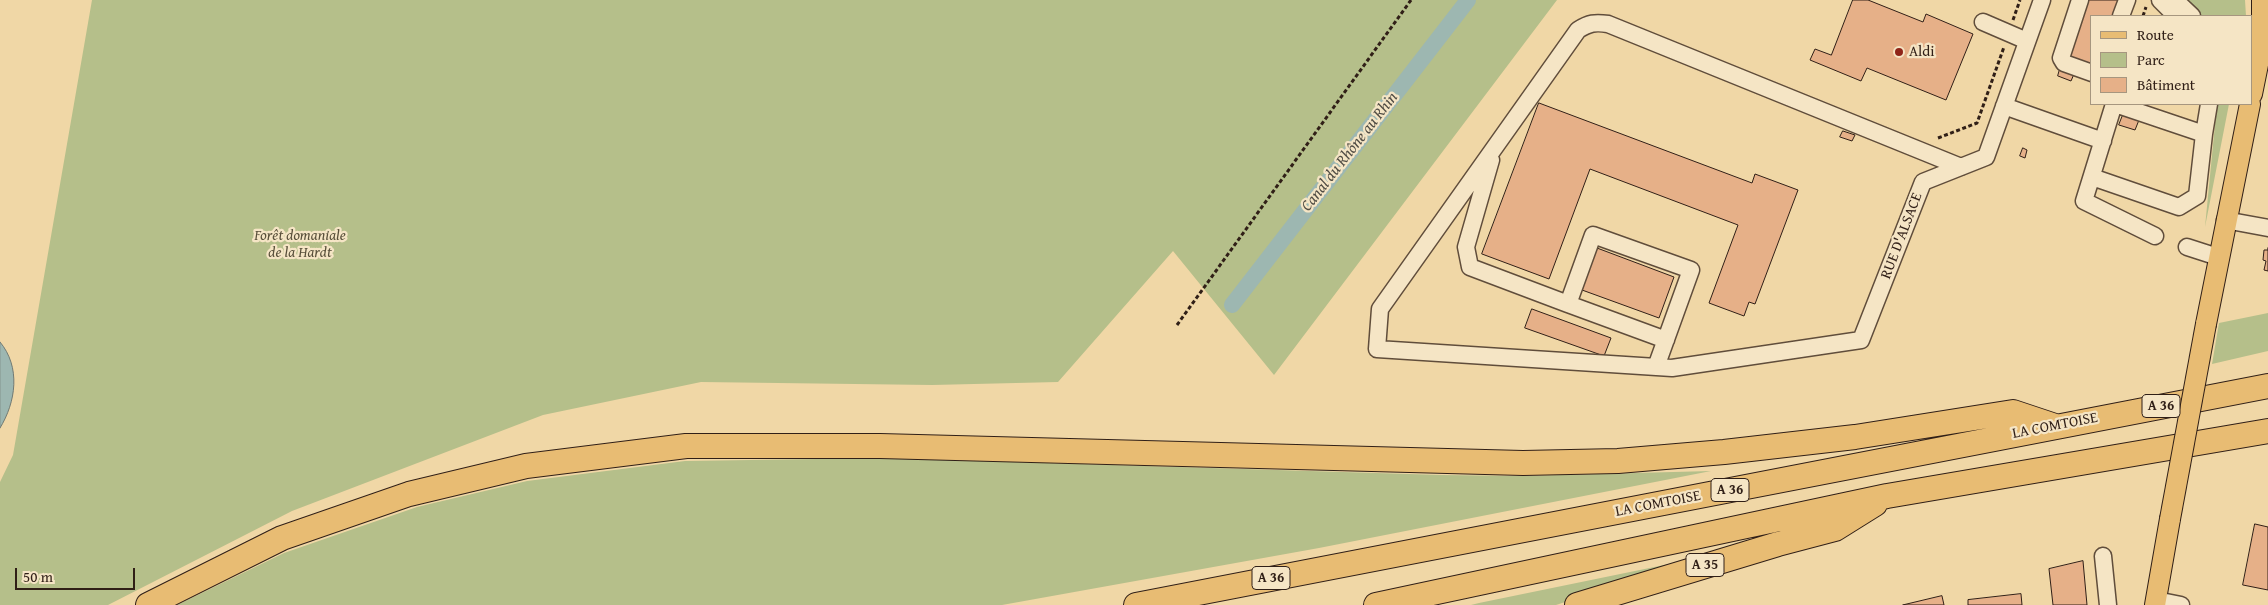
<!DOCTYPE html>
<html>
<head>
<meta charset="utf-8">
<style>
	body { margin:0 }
	#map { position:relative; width:2268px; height:605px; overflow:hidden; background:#f0d7a6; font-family:"Gentium Book Plus",serif }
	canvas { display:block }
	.legend { position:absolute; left:2090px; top:15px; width:162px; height:90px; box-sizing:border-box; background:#f5e5c5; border:1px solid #a6967f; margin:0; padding:6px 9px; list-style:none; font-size:15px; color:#301f17 }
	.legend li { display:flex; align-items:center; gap:10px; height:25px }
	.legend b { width:25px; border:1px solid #a6967f }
	.scale { position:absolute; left:15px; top:568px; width:120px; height:22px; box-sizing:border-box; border:2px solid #301f17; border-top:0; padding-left:6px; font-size:15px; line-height:18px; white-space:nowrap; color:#301f17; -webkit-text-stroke:4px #f5e5c5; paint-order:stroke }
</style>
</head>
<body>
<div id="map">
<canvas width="2268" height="605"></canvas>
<ul class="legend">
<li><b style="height:6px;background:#e8bc73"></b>Route</li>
<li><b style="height:14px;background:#b5bf8a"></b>Parc</li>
<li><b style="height:14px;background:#e6b088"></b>Bâtiment</li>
</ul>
<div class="scale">50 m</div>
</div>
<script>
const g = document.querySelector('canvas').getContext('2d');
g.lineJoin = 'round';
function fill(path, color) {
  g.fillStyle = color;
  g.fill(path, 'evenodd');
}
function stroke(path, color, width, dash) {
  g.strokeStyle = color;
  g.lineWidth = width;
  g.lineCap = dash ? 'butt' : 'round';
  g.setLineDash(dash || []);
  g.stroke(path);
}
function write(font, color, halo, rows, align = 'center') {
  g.font = font + ' "Gentium Book Plus",serif';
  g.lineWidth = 4.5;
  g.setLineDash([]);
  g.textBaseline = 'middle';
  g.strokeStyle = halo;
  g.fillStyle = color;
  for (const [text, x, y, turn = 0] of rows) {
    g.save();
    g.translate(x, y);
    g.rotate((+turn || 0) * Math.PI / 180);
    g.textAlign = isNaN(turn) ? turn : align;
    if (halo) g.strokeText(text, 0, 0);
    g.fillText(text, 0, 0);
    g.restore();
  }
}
fill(new Path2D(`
	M 92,0 L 1557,0 L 1274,375 L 1173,251 L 1058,382 L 932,385 L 701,382 L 543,415 L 292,511 L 108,605 L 0,605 L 0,482 L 13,455 Z
	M 2184,0 L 2245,0 L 2246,16 L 2200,16 Z
	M 2217,104 L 2229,104 L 2205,227 Z
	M 2268,313 L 2268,351 L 2212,364 L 2219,323 Z
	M 882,458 L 1442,475 L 1522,476 L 1711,471 L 1319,548 L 1002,605 L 177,605 L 284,553 L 417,507 L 527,481 L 685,461 Z
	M 1703,557 L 1556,605 L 1471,605 L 1479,603 Z`), '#b5bf8a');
const water = new Path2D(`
	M 0,342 C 21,367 16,402 0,428 Z`);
fill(water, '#9db7b1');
stroke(water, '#717a73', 1);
stroke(new Path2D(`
	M 1232,305 L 1468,0`), '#9db7b1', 16);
const building = new Path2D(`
	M 1853,0 L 1868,0 L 1923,22 L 1926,14 L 1973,34 L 1946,100 L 1867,68 L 1861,81 L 1810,60 L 1815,49 L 1831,55 Z
	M 2087,0 L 2120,0 L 2115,16 L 2092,16 L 2092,67 L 2068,59 Z
	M 2060,69 L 2074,74 L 2071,81 L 2058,76 Z
	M 1539,103 L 1752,183 L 1755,174 L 1798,190 L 1755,304 L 1749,302 L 1744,316 L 1709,303 L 1738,225 L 1590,169 L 1549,279 L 1482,254 Z
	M 2123,115 L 2139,120 L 2135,130 L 2119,125 Z
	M 1843,131 L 1855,135 L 1852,141 L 1840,137 Z
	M 2023,148 L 2027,150 L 2025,158 L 2020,156 Z
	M 1597,248 L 1674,277 L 1659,318 L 1582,290 Z
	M 2268,248 L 2268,271 L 2264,270 L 2266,261 L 2263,260 L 2264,250 L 2268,250 Z
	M 1532,309 L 1611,338 L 1604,356 L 1525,328 Z
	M 2255,524 L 2268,527 L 2268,590 L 2243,585 Z
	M 2083,561 L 2087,605 L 2053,605 L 2049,569 Z
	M 2021,594 L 2022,605 L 1968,605 L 1968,600 Z
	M 1942,596 L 1944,605 L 1903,605 Z`);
fill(building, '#e6b088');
stroke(building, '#301f17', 1);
const minor = new Path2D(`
	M 2080,0 L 2061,58 L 2064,63 L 2092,73
	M 2160,0 L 2176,16
	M 2175,0 L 2192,16
	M 2121,16 L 2127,0
	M 1983,22 L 2027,41
	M 2114,104 L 2084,201 L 2155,236
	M 2004,106 L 2103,141
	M 2204,134 L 2209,104
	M 1491,160 L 1466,247 L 1470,267 L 1568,304
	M 1961,167 L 1608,24 C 1595,22 1589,23 1578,30 L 1380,309 L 1377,349 L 1672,368 L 1861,340 L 1923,182 L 1986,157 L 2042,0
	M 2092,177 L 2179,207 L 2197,196 L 2204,134 L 2115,104
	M 2225,220 L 2268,228
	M 2187,247 L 2218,257
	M 1656,367 L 1691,270 L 1593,235 L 1568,304 L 1666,340
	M 2103,556 L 2108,605
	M 2156,600 L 2181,605`);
const major = new Path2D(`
	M 2252,94 L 2262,45 L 2262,0
	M 2206,324 L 2250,104
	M 2155,605 L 2170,519`);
const highway = new Path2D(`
	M 148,605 L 282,538 L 409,494 L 526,466 L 686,446 L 880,446 L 1523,463 L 1618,461 L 1724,452 L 1855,437 L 2013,412 L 2055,426
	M 1136,605 L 2268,386
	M 1376,605 L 1887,496 L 2268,431
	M 1577,605 L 1778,544 L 1835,529 L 1875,504`);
stroke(minor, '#604d3b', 19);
stroke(major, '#301f17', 22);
stroke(highway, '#301f17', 26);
stroke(new Path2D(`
	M 2143,16 L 2146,7
	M 2013,20 L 2020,0
	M 1938,138 L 1977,123 L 2004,47
	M 1177,325 L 1411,0`), '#301f17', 3, [4, 2.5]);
stroke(minor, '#f5e5c5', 16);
stroke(major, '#e8bc73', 20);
stroke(highway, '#e8bc73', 24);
const majorBridge = new Path2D(`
	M 2170,519 L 2206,324`);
stroke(majorBridge, '#301f17', 22, []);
stroke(majorBridge, '#e8bc73', 20);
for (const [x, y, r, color] of [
	[1899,52,5,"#8f2418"]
]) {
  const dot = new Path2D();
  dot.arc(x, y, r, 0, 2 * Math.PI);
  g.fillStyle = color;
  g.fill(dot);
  stroke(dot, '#f5e5c5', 2);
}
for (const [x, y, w] of [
	[2161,406,38],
	[1730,490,38],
	[1705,565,38],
	[1271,578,38]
]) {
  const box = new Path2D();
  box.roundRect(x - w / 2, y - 11.5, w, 23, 4);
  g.fillStyle = '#f5e5c5';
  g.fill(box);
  stroke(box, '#301f17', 1);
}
write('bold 14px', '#301f17', null, [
	["A 36",2161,406],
	["A 36",1730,490],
	["A 35",1705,565],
	["A 36",1271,578]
]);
write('15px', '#301f17', '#f5e5c5', [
	["Aldi",1909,52]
], 'left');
write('italic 15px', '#584f3a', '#f5e5c5', [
	["Forêt domaniale",300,236],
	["de la Hardt",300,253]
]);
write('15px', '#301f17', '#f5e5c5', [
	["RUE D'ALSACE",1902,236,-69],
	["LA COMTOISE",2055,426,-11],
	["LA COMTOISE",1658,504,-11]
]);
write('italic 16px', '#514d45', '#f5e5c5', [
	["Canal du Rhône au Rhin",1350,152,-52]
]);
</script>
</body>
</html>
